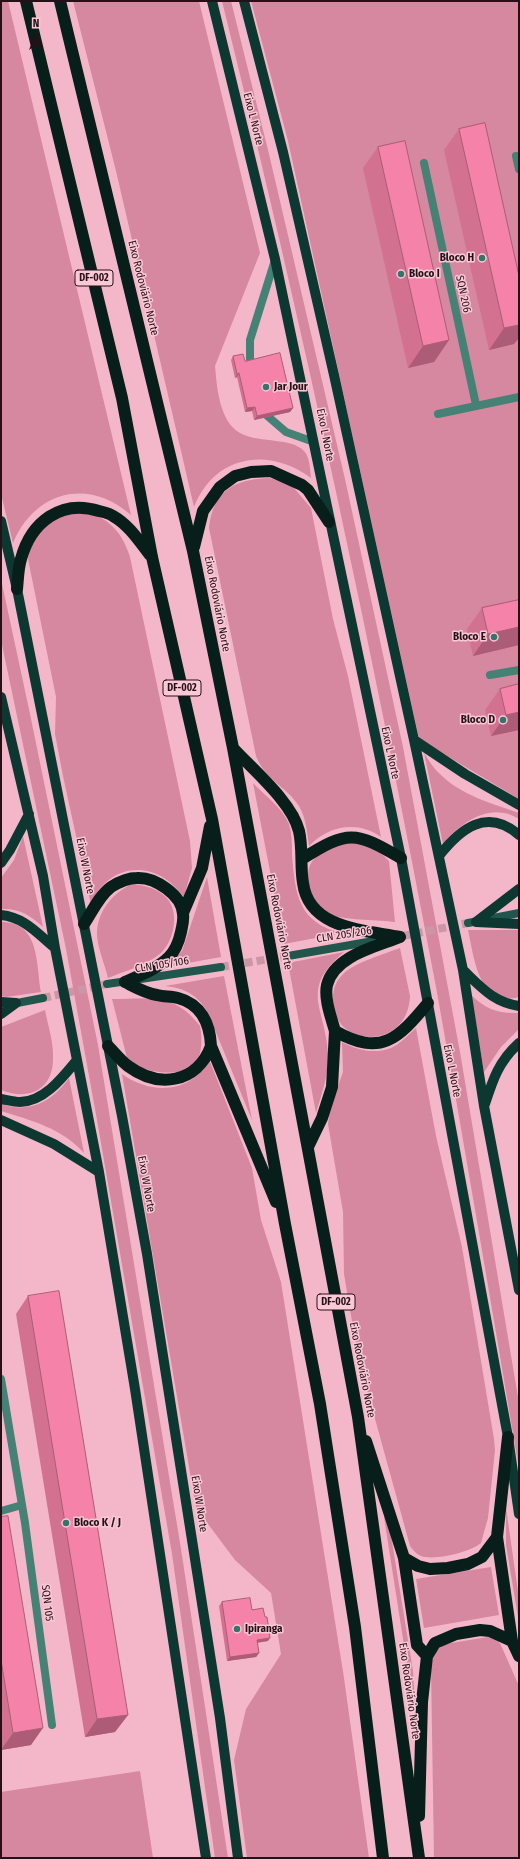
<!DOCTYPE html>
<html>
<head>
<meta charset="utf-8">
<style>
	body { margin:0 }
	#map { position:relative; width:520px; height:1859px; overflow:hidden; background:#f4b7c9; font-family:"Fira Sans Condensed",sans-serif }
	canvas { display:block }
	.frame { position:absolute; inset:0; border:2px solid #251017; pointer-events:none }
	.north { position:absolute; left:16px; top:16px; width:40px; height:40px; -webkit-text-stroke:3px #fac8d6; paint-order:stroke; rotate:0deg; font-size:11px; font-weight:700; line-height:16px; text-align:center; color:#251017 }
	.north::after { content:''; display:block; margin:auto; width:14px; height:18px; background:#251017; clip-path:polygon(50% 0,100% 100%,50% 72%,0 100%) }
</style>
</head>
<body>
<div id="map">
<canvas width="520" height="1859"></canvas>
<div class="frame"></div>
<div class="north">N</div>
</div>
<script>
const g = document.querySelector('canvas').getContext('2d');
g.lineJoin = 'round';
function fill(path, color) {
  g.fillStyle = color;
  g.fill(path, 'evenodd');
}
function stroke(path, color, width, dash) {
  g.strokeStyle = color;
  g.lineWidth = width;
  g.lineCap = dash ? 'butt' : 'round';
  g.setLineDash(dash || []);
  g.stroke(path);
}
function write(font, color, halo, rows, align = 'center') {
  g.font = font + ' "Fira Sans Condensed",sans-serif';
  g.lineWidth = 3;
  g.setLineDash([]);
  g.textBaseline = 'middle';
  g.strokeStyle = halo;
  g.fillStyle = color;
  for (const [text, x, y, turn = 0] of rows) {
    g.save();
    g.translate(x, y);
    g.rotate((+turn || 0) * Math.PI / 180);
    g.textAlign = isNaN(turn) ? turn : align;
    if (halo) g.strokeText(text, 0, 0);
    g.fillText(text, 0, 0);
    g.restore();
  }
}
fill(new Path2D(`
	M 1,1 L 8,1 L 131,515 C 88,477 35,491 13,543 L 1,494 Z
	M 73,1 L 199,1 L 260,253 L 215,366 C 217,387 219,421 240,433 C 251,439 264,439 276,441 C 285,442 298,444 304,451 C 310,457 310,470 311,478 C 269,446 214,455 194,507 L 116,171 Z
	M 222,1 L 231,1 L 269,154 L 345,479 L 403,747 L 460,1052 L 519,1403 L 519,1469 C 492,1309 465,1148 436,987 C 374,656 303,327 222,1 Z
	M 251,1 L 519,1 L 519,799 L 419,739 L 288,141 Z
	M 270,478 L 286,483 L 294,488 L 311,508 L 333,619 L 348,676 L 381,837 C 357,820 328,826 309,846 C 307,832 306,818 299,806 C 286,786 266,781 256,756 L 209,528 C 213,490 235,479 270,478 Z
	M 88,512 C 111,520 123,534 130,557 L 190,841 L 192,868 L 184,897 C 178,890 172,883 164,878 C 135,860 102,874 91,905 L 63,776 L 55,734 L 56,697 L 28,559 C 30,540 45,522 63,515 C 70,512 81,513 88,512 Z
	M 1,579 L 30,714 L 98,1045 L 181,1549 L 228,1858 L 215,1858 L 172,1554 L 97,1120 L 66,949 L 1,640 Z
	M 424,753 C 429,761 434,769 441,775 C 461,795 493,804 519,813 L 519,819 C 491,801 461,822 443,844 Z
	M 253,783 C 265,796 282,807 289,824 C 292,834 292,844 292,854 C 295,894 298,923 342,933 L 284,944 Z
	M 23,836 L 43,927 C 30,915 19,908 1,909 L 1,878 L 14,860 Z
	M 350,841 L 379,851 L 389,861 L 395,922 C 380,920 347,920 335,916 C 312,908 296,871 319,854 C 328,848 341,845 350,841 Z
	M 207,877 L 221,957 L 160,968 L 170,963 L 182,951 Z
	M 132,884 C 142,885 152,887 161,893 C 181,906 176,938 161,953 C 147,965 125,971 108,978 C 105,965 98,949 97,936 C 96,913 112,893 132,884 Z
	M 1,922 C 40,922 36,963 41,992 L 6,997 L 1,996 Z
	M 468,930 L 519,930 L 519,997 C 478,1008 474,956 468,930 Z
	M 400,948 L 410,996 C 408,1052 331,1048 333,999 C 333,988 336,981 344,973 C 357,962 384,954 400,948 Z
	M 344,952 C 299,990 325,1006 328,1053 C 329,1074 322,1093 316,1113 L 288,963 Z
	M 224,976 L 252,1120 L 208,1013 C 198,995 185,988 165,986 Z
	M 471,995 C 486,1009 498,1014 519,1013 L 519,1029 L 501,1047 L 484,1072 Z
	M 112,999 C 150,999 174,992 200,1026 C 202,1037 203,1052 196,1062 C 187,1076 157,1074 143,1068 C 138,1066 132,1062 127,1058 Z
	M 45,1010 C 48,1026 54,1043 53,1059 C 53,1090 28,1101 1,1090 L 1,1027 Z
	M 416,1028 L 436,1136 L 462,1247 L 494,1439 L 495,1450 L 488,1518 L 481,1543 C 471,1552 434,1561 421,1556 C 416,1554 413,1550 410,1546 L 358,1357 L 344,1274 L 343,1212 L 328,1124 L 330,1108 L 343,1072 L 342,1042 C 358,1051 381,1056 398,1044 C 405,1039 410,1033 416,1028 Z
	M 209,1059 L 252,1168 L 261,1220 L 281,1282 L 344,1678 L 369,1858 L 247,1858 L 234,1760 L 246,1709 L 281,1654 L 271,1593 L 235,1560 L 196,1508 L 122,1074 C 151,1095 192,1094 209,1059 Z
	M 69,1078 L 84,1153 C 63,1129 31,1120 1,1111 L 1,1104 C 30,1114 53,1101 69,1078 Z
	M 506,1508 L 519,1598 L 519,1623 L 506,1545 Z
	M 384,1517 L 388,1517 L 413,1671 L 415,1702 L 413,1703 Z
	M 491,1567 L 499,1615 L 424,1628 L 416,1579 Z
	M 488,1637 L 492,1637 L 500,1643 L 519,1686 L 519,1858 L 434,1858 L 431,1668 L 433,1653 L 445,1644 Z
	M 140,1771 L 153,1858 L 1,1858 L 1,1792 Z`), '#d688a0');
stroke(new Path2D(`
	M 403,936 L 468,923
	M 221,967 L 288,956
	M 43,998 L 107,984`), '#cb96a5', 8, [8, 4]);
stroke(new Path2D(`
	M 250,360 L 250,340 L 275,260
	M 264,413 L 286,432 L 314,442`), '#468175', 8);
stroke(new Path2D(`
	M 516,156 L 519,169
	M 424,163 L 476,405
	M 438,414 L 519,397
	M 490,675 L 519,670
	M 1,1379 L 25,1523 L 52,1725
	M 1,1511 L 22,1505`), '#468175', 8);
stroke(new Path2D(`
	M 468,923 L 519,913
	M 288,956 L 379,940
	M 107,984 L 221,967
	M 12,1004 L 43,998`), '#21564d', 8);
stroke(new Path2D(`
	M 212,1 L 275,259 L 401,858 L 508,1437 L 519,1514
	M 244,1 L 283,152 L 334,375 L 414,740 L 463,970 L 484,1106 L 519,1290
	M 1,521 L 17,589 L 122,1116 L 147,1254 L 220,1718 L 238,1858
	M 1,697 L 43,876 L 55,948 L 99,1172 L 135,1389 L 206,1858
	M 414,740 L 465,774 L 519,805
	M 439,856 C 460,829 487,807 519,835
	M 1,863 L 10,850 L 29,814
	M 1,915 C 24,917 38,934 55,948
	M 476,922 L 519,889
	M 476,922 L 519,924
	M 463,970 C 481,987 493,1002 519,1006
	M 1,1002 L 16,1003
	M 1,1014 L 16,1003
	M 1,1099 C 7,1100 14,1102 20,1102 C 44,1102 63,1077 77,1060
	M 485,1104 C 493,1079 499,1061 519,1043
	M 1,1120 L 54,1144 L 99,1172`), '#0c3831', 10);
stroke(new Path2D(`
	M 26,1 L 122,398 L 152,557 L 212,819 L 285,1224 L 320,1404 L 355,1627 L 383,1858
	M 60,1 L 193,551 L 233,748 L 358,1417 L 419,1858
	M 194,547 L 203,511 L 220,487 L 235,476 L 251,472 L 271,471 L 302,485 L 308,490 L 329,522
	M 17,589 C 18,580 18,568 21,559 C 31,522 61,499 99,511 C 103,512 109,513 113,516 C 129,525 139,541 150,555
	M 233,748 C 253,770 292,802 299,831 C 303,848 300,866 303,883 C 309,929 364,930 400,937
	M 302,859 C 348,830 355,831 401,858
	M 183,913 L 202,868 L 210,826
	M 84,924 C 92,912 99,896 111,887 C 119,882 128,878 137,878 C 155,877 182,895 183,914 C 184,920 182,927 181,932 C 179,941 176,950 169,957 C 157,969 140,975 125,982
	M 400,937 C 375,947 334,956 327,985 C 324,999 331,1017 335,1031 C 381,1057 398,1039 428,1003
	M 125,982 C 135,987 145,993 157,995 C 164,997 171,996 178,998 C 201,1004 210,1024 211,1046 L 276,1202
	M 108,1046 C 115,1053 121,1061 128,1066 C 159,1089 197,1083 211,1046
	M 308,1147 L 322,1118 L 332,1087 L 335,1031
	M 366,1441 L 404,1558 L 418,1566 L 430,1569 L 448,1568 L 468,1564 L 482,1557 L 497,1537 L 508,1437
	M 497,1537 L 512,1641
	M 404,1558 L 417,1645 L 427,1656
	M 419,1816 L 422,1702 L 427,1656 L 435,1643 L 456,1634 L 480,1630 L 490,1631 L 512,1641 L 519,1656`), '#081e1a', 12);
fill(new Path2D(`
	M 459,129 L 519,276 L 519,338 L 514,344 L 489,350 L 444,150 Z
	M 378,147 L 449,340 L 434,362 L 408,368 L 363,168 Z
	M 233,356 L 245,361 L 293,408 L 290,412 L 254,420 L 252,411 L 245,412 L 237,377 L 235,378 L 231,360 Z
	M 519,600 L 519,645 L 473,656 L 467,629 L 482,608 Z
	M 519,684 L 519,730 L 491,736 L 485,710 L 500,689 Z
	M 28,1296 L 128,1715 L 115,1732 L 85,1737 L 16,1314 Z
	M 1,1517 L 31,1745 L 1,1750 Z
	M 222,1602 L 252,1610 L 268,1641 L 257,1643 L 259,1653 L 256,1657 L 227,1661 L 219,1606 Z`), '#d37191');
fill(new Path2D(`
	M 519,325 L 519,338 L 514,344 L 489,350 L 504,328 Z
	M 449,340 L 434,362 L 408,368 L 423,346 Z
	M 239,373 L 237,377 L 235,378 L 237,374 Z
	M 255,407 L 252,411 L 245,412 L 247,408 Z
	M 293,408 L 290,412 L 254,420 L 257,416 Z
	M 519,627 L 519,645 L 473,656 L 488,634 Z
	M 519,712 L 519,730 L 491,736 L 506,715 Z
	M 270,1638 L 268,1641 L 254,1643 L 257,1640 Z
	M 259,1653 L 256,1657 L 227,1661 L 230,1657 Z
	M 128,1715 L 115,1732 L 85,1737 L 97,1719 Z
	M 43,1728 L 31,1745 L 1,1750 L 13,1733 Z`), '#ac5c76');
const building = new Path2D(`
	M 485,123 L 519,276 L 519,325 L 504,328 L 459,129 Z
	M 405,141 L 449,340 L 423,346 L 378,147 Z
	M 280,353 L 293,408 L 257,416 L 255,407 L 247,408 L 239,373 L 237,374 L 233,356 L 243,354 L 245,361 Z
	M 519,600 L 519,627 L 488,634 L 482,608 Z
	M 519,684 L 519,712 L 506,715 L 500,689 Z
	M 59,1291 L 128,1715 L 97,1719 L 28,1296 Z
	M 8,1516 L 43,1728 L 13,1733 L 1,1660 L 1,1517 Z
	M 250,1598 L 252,1610 L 263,1608 L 265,1617 L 267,1617 L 270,1638 L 257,1640 L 259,1653 L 230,1657 L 222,1602 Z`);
fill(building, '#f583a9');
stroke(building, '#ac5c76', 1);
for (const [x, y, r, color] of [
	[482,258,4,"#317669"],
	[401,274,4,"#317669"],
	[266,387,4,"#317669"],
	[494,637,4,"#317669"],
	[503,720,4,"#317669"],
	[66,1523,4,"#317669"],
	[237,1629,4,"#317669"]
]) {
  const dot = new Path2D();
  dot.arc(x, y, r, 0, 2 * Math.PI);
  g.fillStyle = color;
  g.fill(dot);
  stroke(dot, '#fac8d6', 1.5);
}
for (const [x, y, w] of [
	[94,278,38],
	[182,688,38],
	[336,1302,38]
]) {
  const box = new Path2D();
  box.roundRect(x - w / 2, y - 8, w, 16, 3);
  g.fillStyle = '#fac8d6';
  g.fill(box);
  stroke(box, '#251017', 1);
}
write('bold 10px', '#251017', null, [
	["DF-002",94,278],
	["DF-002",182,688],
	["DF-002",336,1302]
]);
write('11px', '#251017', '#fac8d6', [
	["Eixo L Norte",253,119,76],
	["Eixo Rodoviário Norte",143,288,76],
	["SQN 206",463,294,78],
	["Eixo L Norte",325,435,79],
	["Eixo Rodoviário Norte",217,604,79],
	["Eixo L Norte",390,753,78],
	["Eixo W Norte",85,866,79],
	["Eixo Rodoviário Norte",279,922,79],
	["CLN 205/206",344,935,-9],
	["CLN 105/106",162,965,-9],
	["Eixo L Norte",452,1071,79],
	["Eixo W Norte",146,1184,80],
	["Eixo Rodoviário Norte",362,1370,79],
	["Eixo W Norte",199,1504,81],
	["SQN 105",47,1603,83],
	["Eixo Rodoviário Norte",409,1691,82]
]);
write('bold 11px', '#251017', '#fac8d6', [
	["Bloco H",474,258,"right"],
	["Bloco I",409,274],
	["Jar Jour",274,387],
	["Bloco E",486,637,"right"],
	["Bloco D",495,720,"right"],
	["Bloco K / J",74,1523],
	["Ipiranga",245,1629]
], 'left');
</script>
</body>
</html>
